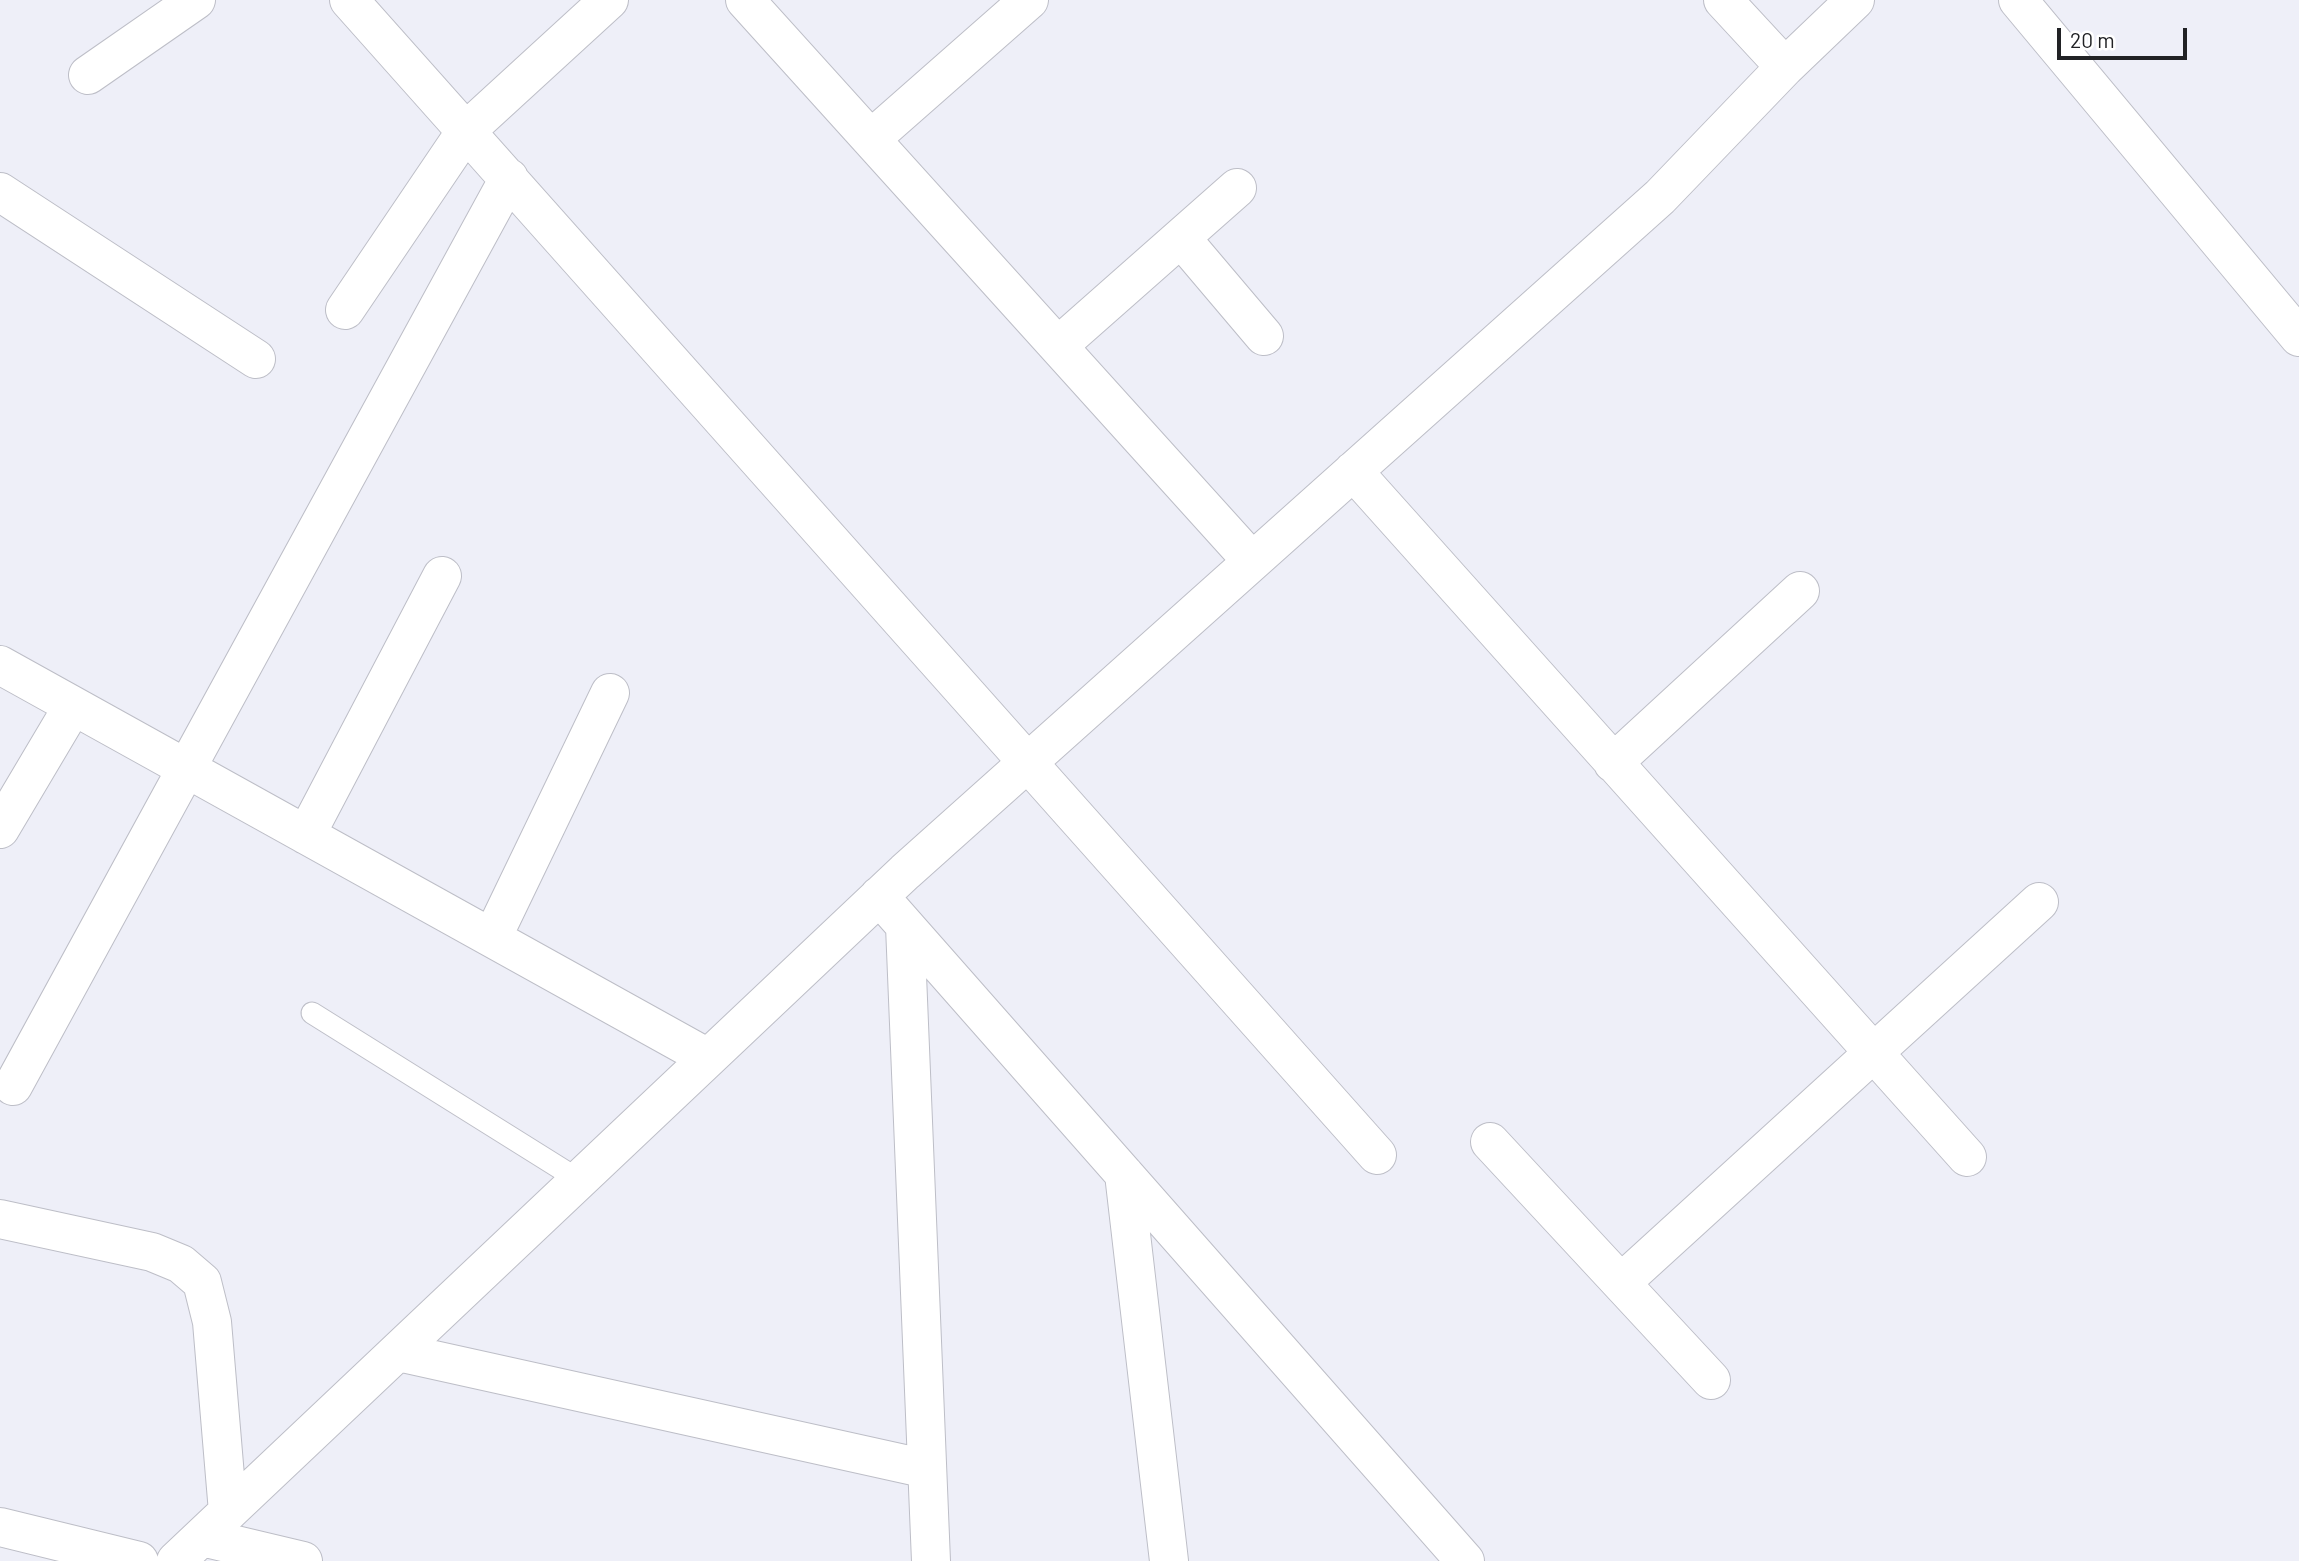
<!DOCTYPE html>
<html>
<head>
<meta charset="utf-8">
<style>
	body { margin:0 }
	#map { position:relative; width:2299px; height:1561px; overflow:hidden; background:#eeeff8; font-family:Barlow,sans-serif }
	canvas { display:block }
	.scale { position:absolute; left:2057px; top:28px; width:130px; height:32px; box-sizing:border-box; border:4px solid #212225; border-top:0; padding-left:9px; font-size:21px; line-height:24px; white-space:nowrap; color:#212225; -webkit-text-stroke:5px #fff; paint-order:stroke }
</style>
</head>
<body>
<div id="map">
<canvas width="2299" height="1561"></canvas>
<div class="scale">20 m</div>
</div>
<script>
const g = document.querySelector('canvas').getContext('2d');
g.lineJoin = 'round';
function stroke(path, color, width, dash) {
  g.strokeStyle = color;
  g.lineWidth = width;
  g.lineCap = dash ? 'butt' : 'round';
  g.setLineDash(dash || []);
  g.stroke(path);
}
const service = new Path2D(`
	M 312,1013 L 579,1180`);
const minor = new Path2D(`
	M 349,0 L 1377,1155
	M 745,0 L 1252,561
	M 1723,0 L 1785,67
	M 2018,0 L 2299,337
	M 88,75 L 196,0
	M 871,139 L 1029,0
	M 0,192 L 256,359
	M 1181,238 L 1264,336
	M 345,310 L 466,131 L 609,0
	M 1058,346 L 1237,188
	M 1353,471 L 1967,1157
	M 0,665 L 708,1058
	M 1613,763 L 1800,591
	M 0,829 L 73,706
	M 306,835 L 442,576
	M 879,896 L 1465,1561
	M 905,926 L 931,1561
	M 492,938 L 610,693
	M 13,1086 L 509,178
	M 1490,1142 L 1711,1380
	M 1124,1174 L 1169,1561
	M 0,1219 L 152,1252 L 181,1264 L 202,1282 L 212,1322 L 228,1512
	M 1621,1283 L 2039,902
	M 398,1352 L 927,1469
	M 0,1527 L 139,1561
	M 202,1537 L 303,1561
	M 176,1561 L 905,872 L 1660,197 L 1785,67 L 1855,0`);
stroke(service, '#bdbec7', 23);
stroke(minor, '#bdbec7', 40);
stroke(service, '#fff', 21);
stroke(minor, '#fff', 38);
</script>
</body>
</html>
